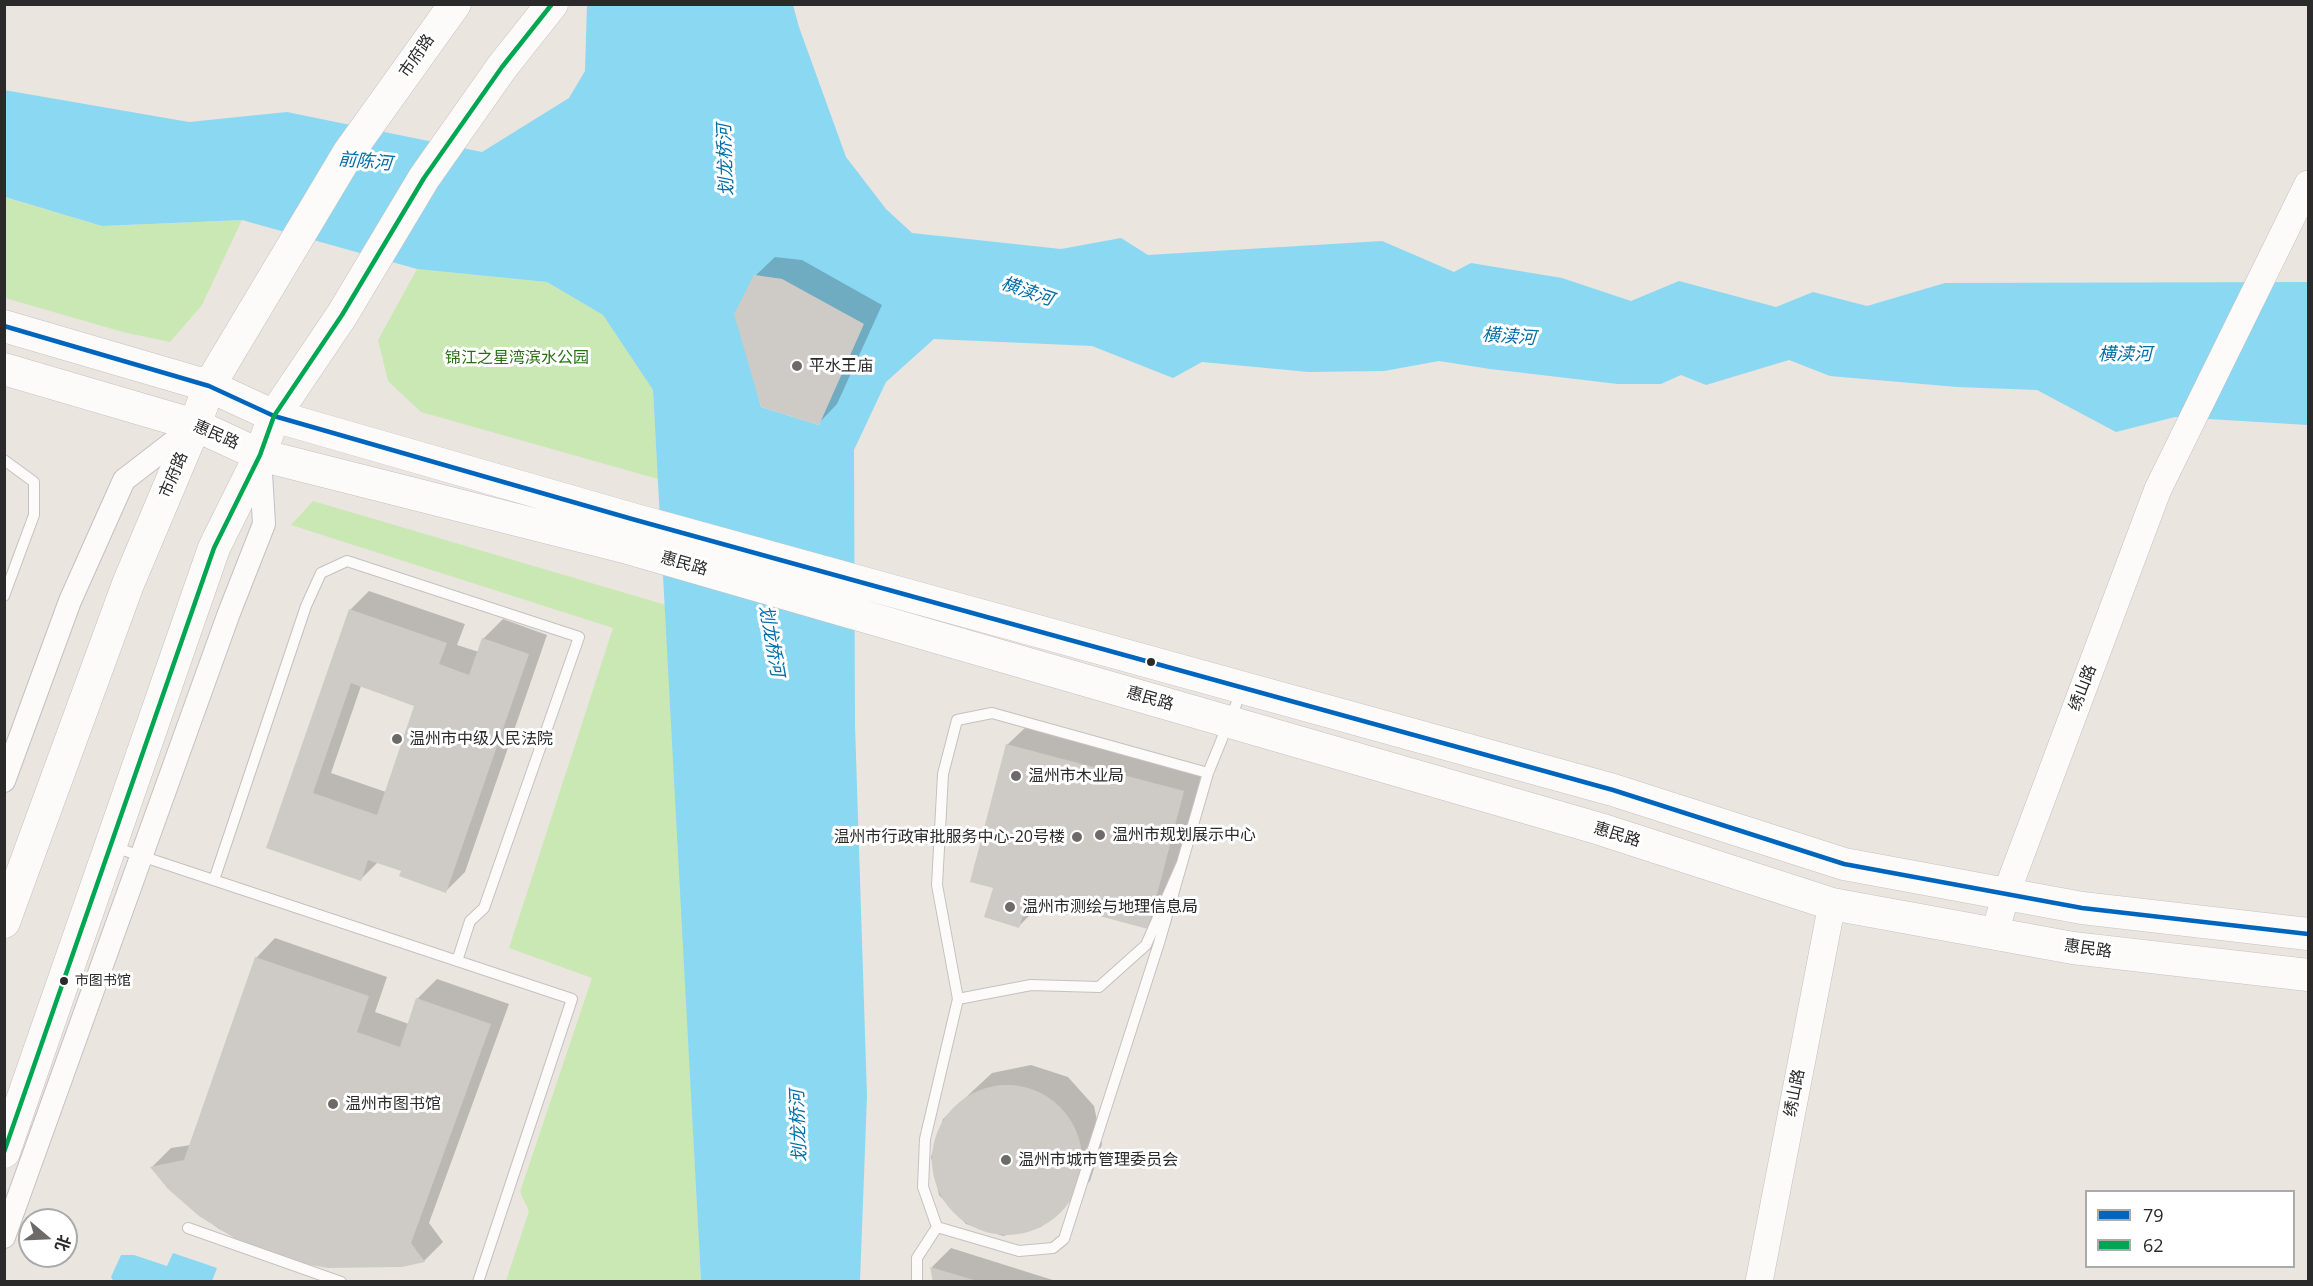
<!DOCTYPE html>
<html>
<head>
<meta charset="utf-8">
<style>
	body { margin:0 }
	#map { position:relative; width:2313px; height:1286px; overflow:hidden; background:#eae5df; font-family:"Open Sans","Noto Sans SC",sans-serif }
	canvas { display:block }
	.frame { position:absolute; inset:0; border:6px solid #2a2a2a; pointer-events:none }
	.legend { position:absolute; left:2085px; top:1190px; width:210px; height:78px; box-sizing:border-box; background:#fff; border:2px solid #aaa; margin:0; padding:8px 10px; list-style:none; font-size:18px; color:#2a2a2a }
	.legend li { display:flex; align-items:center; gap:12px; height:30px }
	.legend b { width:30px; border:2px solid #aaa }
	.north { position:absolute; left:18px; top:1208px; width:60px; height:60px; box-sizing:border-box; background:#fff; border:2px solid #aaa; border-radius:50%; rotate:109deg; font-size:16px; font-weight:700; line-height:24px; text-align:center; color:#2a2a2a }
	.north::after { content:''; display:block; margin:auto; width:21px; height:27px; background:#6d6b69; clip-path:polygon(50% 0,100% 100%,50% 72%,0 100%) }
</style>
</head>
<body>
<div id="map">
<canvas width="2313" height="1286"></canvas>
<div class="frame"></div>
<ul class="legend">
<li><b style="height:8px;background:#0065bd"></b>79</li>
<li><b style="height:8px;background:#00a651"></b>62</li>
</ul>
<div class="north">北</div>
</div>
<script>
const g = document.querySelector('canvas').getContext('2d');
g.lineJoin = 'round';
function fill(path, color) {
  g.fillStyle = color;
  g.fill(path, 'evenodd');
}
function stroke(path, color, width, dash) {
  g.strokeStyle = color;
  g.lineWidth = width;
  g.lineCap = dash ? 'butt' : 'round';
  g.setLineDash(dash || []);
  g.stroke(path);
}
function write(font, color, halo, rows, align = 'center') {
  g.font = font + ' "Open Sans","Noto Sans SC",sans-serif';
  g.lineWidth = 6;
  g.setLineDash([]);
  g.textBaseline = 'middle';
  g.strokeStyle = halo;
  g.fillStyle = color;
  for (const [text, x, y, turn = 0] of rows) {
    g.save();
    g.translate(x, y);
    g.rotate((+turn || 0) * Math.PI / 180);
    g.textAlign = isNaN(turn) ? turn : align;
    if (halo) g.strokeText(text, 0, 0);
    g.fillText(text, 0, 0);
    g.restore();
  }
}
fill(new Path2D(`
	M 4,197 L 102,226 L 242,220 L 202,305 L 170,342 L 123,332 L 5,298 Z
	M 417,269 L 547,282 L 603,315 L 653,390 L 658,479 L 421,412 L 388,381 L 378,340 Z
	M 313,501 L 666,605 L 701,1281 L 506,1281 L 529,1211 L 520,1192 L 592,978 L 509,948 L 613,628 L 291,525 Z`), '#cae8b4');
fill(new Path2D(`
	M 587,5 L 793,5 L 799,27 L 846,157 L 886,209 L 912,233 L 1061,249 L 1121,238 L 1148,255 L 1382,241 L 1454,272 L 1471,263 L 1562,278 L 1631,301 L 1679,281 L 1776,307 L 1813,292 L 1867,306 L 1945,283 L 2308,282 L 2308,425 L 2175,417 L 2116,432 L 2037,390 L 1957,387 L 1830,376 L 1789,360 L 1706,385 L 1681,375 L 1661,384 L 1618,384 L 1490,369 L 1439,361 L 1384,371 L 1309,372 L 1202,362 L 1173,378 L 1092,346 L 934,339 L 886,382 L 854,450 L 855,725 L 867,1096 L 860,1281 L 701,1281 L 653,390 L 603,315 L 547,282 L 417,269 L 242,220 L 102,226 L 5,197 L 4,90 L 189,122 L 287,112 L 482,152 L 569,98 L 585,71 ZM 754,275 L 782,279 L 863,324 L 819,425 L 761,407 L 743,338 Z
	M 173,1253 L 217,1268 L 212,1281 L 114,1282 L 111,1277 L 121,1255 L 134,1255 L 167,1266 Z`), '#8bd8f3');
fill(new Path2D(`
	M 775,257 L 802,260 L 882,305 L 837,404 L 818,424 L 755,276 Z
	M 369,591 L 465,624 L 457,645 L 479,652 L 483,639 L 503,619 L 547,635 L 465,872 L 446,891 L 403,870 L 378,862 L 361,879 L 268,847 L 350,610 ZM 361,686 L 416,705 L 386,792 L 331,773 Z
	M 1027,726 L 1202,772 L 1167,908 L 1148,927 L 1040,899 L 1038,907 L 1019,926 L 995,887 L 1007,745 Z
	M 275,938 L 387,977 L 375,1012 L 409,1024 L 418,998 L 437,979 L 509,1004 L 429,1223 L 443,1242 L 424,1261 L 402,1266 L 259,1249 L 219,1229 L 200,1215 L 152,1167 L 171,1148 L 191,1145 L 256,958 Z
	M 1031,1065 L 1068,1077 L 1094,1106 L 1102,1144 L 1090,1181 L 1070,1201 L 1041,1227 L 1003,1236 L 966,1224 L 939,1195 L 931,1157 L 943,1119 L 963,1100 L 992,1073 Z
	M 951,1248 L 1059,1282 L 934,1282 L 932,1267 Z`), '#0003');
fill(new Path2D(`
	M 754,275 L 782,279 L 864,324 L 819,425 L 761,407 L 734,314 Z
	M 349,609 L 447,643 L 439,664 L 469,675 L 482,638 L 529,654 L 446,893 L 399,876 L 401,871 L 368,860 L 361,881 L 266,848 ZM 351,683 L 414,706 L 377,815 L 313,793 Z
	M 1006,744 L 1184,791 L 1148,929 L 1028,897 L 1019,928 L 984,917 L 993,888 L 970,882 Z
	M 255,957 L 369,996 L 357,1032 L 400,1047 L 416,998 L 491,1024 L 411,1243 L 425,1262 L 402,1267 L 328,1268 L 305,1264 L 239,1241 L 199,1216 L 168,1189 L 150,1167 L 184,1160 Z
	M932 1160a75 75 0 1 1 150 0a75 75 0 1 1-150 0Z
	M 930,1267 L 977,1281 L 977,1282 L 933,1282 Z`), '#cecbc6');
const service = new Path2D(`
	M 4,460 L 34,482 L 34,515 L 4,596
	M 114,847 L 572,999 L 478,1282
	M 1182,863 L 1159,943 L 1064,1239 L 1053,1248 L 1019,1251 L 937,1227 L 923,1187 L 925,1139 L 958,999 L 1031,985 L 1099,987 L 1146,945 L 1182,863 L 1208,773 L 1242,690
	M 214,880 L 306,606 L 321,573 L 347,561 L 579,637 L 484,908 L 470,921 L 457,961
	M 958,999 L 937,885 L 943,774 L 957,720 L 992,713 L 1208,773
	M 188,1228 L 341,1282
	M 917,1282 L 917,1258 L 937,1227`);
const minor = new Path2D(`
	M 4,781 L 70,601 L 124,480 L 194,426
	M 4,1237 L 229,613 L 264,524 L 260,456`);
const tertiary = new Path2D(`
	M 1995,933 L 2006,894 L 2158,489 L 2308,184
	M 1759,1282 L 1832,904`);
const secondary = new Path2D(`
	M 4,326 L 209,386 L 274,416 L 632,519 L 1613,790 L 1844,864 L 2082,908 L 2308,934
	M 4,369 L 195,425 L 260,455 L 624,547 L 1600,829 L 1832,904 L 2073,948 L 2308,975
	M 4,922 L 128,584 L 195,425 L 209,386 L 349,152 L 455,4
	M 4,1152 L 214,548 L 260,455 L 274,416 L 342,315 L 424,178 L 502,67 L 552,4`);
stroke(service, '#c3c1c1', 12);
stroke(minor, '#c3c1c1', 24);
stroke(tertiary, '#c3c1c1', 28);
stroke(secondary, '#c3c1c1', 33);
stroke(service, '#fcfbfa', 10);
stroke(minor, '#fcfbfa', 22);
stroke(tertiary, '#fcfbfa', 27);
stroke(secondary, '#fcfbfa', 32);
stroke(new Path2D(`
	M 4,326 L 209,386 L 274,416 L 632,519 L 1613,790 L 1844,864 L 2082,908 L 2308,934`), '#0065bd', 4.5);
stroke(new Path2D(`
	M 4,1152 L 214,548 L 260,455 L 274,416 L 342,315 L 424,178 L 502,67 L 552,4`), '#00a651', 4.5);
for (const [x, y, r, color] of [
	[797,366,6,"#6d6b69"],
	[1151,662,5,"#2a2a2a"],
	[397,739,6,"#6d6b69"],
	[1016,776,6,"#6d6b69"],
	[1100,835,6,"#6d6b69"],
	[1077,837,6,"#6d6b69"],
	[1010,907,6,"#6d6b69"],
	[64,981,5,"#2a2a2a"],
	[333,1104,6,"#6d6b69"],
	[1006,1160,6,"#6d6b69"]
]) {
  const dot = new Path2D();
  dot.arc(x, y, r, 0, 2 * Math.PI);
  g.fillStyle = color;
  g.fill(dot);
  stroke(dot, '#fff', 2);
}
write('14px', '#2a2a2a', '#fff', [
	["市图书馆",75,981]
], 'left');
write('16px', '#2a2a2a', '#fff', [
	["市府路",417,56,-55],
	["惠民路",216,435,24],
	["市府路",174,475,-67],
	["惠民路",684,564,16],
	["绣山路",2083,688,-69],
	["惠民路",1150,699,16],
	["惠民路",1617,835,17],
	["惠民路",2088,949,8],
	["绣山路",1795,1093,-79]
]);
write('16px', '#267012', '#fff', [
	["锦江之星湾滨水公园",517,358]
]);
write('16px', '#2a2a2a', '#fff', [
	["平水王庙",809,366],
	["温州市中级人民法院",409,739],
	["温州市木业局",1028,776],
	["温州市规划展示中心",1112,835],
	["温州市行政审批服务中心-20号楼",1065,837,"right"],
	["温州市测绘与地理信息局",1022,907],
	["温州市图书馆",345,1104],
	["温州市城市管理委员会",1018,1160]
], 'left');
write('italic 18px', '#006fa9', '#fff', [
	["划龙桥河",726,160,-92],
	["前陈河",365,162,5],
	["横渎河",1027,292,19],
	["横渎河",1509,337,4],
	["横渎河",2125,355],
	["划龙桥河",771,641,80],
	["划龙桥河",799,1126,-92]
]);
</script>
</body>
</html>
